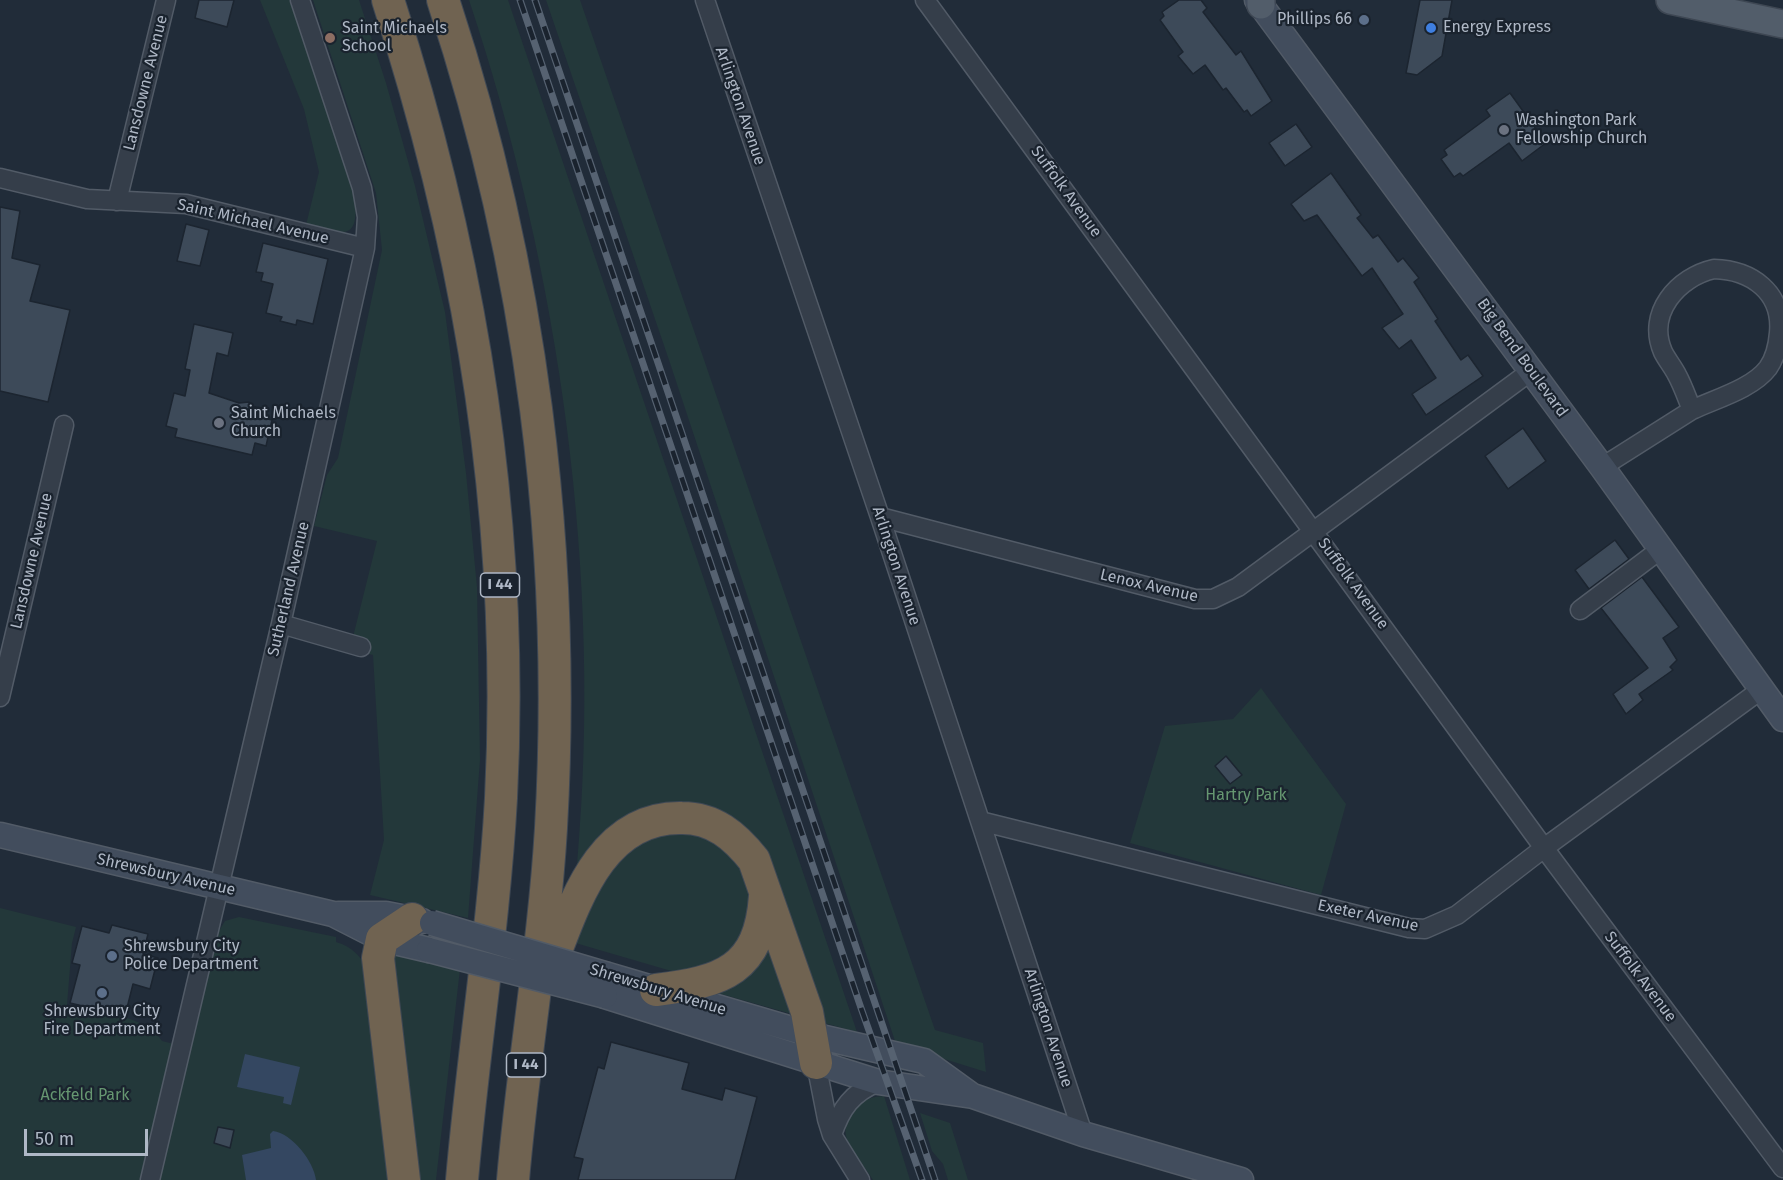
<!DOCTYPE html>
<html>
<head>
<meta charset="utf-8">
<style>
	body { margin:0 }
	#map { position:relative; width:1783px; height:1180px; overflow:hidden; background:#212c39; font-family:"Fira Sans",sans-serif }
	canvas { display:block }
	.scale { position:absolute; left:24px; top:1129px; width:124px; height:27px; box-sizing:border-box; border:3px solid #afb8c6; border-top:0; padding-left:8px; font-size:18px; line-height:21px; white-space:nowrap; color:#afb8c6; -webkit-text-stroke:4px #1a232e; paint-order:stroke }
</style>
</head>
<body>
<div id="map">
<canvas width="1783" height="1180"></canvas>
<div class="scale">50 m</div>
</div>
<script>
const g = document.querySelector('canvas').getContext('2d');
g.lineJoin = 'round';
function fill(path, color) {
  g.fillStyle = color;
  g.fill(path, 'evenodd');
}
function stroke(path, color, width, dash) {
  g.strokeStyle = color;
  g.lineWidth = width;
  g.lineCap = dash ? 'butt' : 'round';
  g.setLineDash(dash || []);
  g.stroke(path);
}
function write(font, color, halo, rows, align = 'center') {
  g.font = font + ' "Fira Sans",sans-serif';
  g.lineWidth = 4.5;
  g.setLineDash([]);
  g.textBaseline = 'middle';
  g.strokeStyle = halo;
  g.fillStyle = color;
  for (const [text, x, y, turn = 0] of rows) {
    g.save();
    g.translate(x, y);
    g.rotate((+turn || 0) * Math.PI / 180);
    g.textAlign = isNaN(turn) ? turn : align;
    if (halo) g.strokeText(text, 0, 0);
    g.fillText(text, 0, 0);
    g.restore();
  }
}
fill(new Path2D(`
	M 260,0 L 290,0 L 354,188 C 360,238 351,238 306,225 L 319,172 L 304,109 Z
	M 313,0 L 359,0 L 386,83 L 415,186 L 445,312 L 466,473 L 477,587 L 480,760 L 468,918 L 370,895 L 384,840 L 373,655 L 350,649 L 377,541 L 314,526 L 327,475 L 338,458 L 382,250 L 376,193 Z
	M 469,0 L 508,0 L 857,1032 L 817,1021 L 764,863 L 711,812 L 577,865 C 603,578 560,273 469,0 Z
	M 546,0 L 580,0 L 935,1030 L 983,1043 L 986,1072 L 896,1044 L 669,360 Z
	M 1261,688 L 1346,804 L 1321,895 L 1130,843 L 1165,726 L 1233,719 Z
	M 652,831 L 705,832 L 742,861 L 757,909 L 739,953 L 685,975 L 572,942 L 594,881 Z
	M 0,908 L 76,927 L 72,943 L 67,1005 C 95,1012 147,1015 162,1041 L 190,1048 L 219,931 L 225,921 L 239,917 L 336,937 L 336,942 C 353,947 360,956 369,971 L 398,1180 L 0,1180 Z
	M 766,937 L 799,1016 L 707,990 Z
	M 399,955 L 460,969 L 436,1180 L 412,1180 L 393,957 Z
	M 884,1096 L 910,1180 L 873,1180 C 860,1159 833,1137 852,1113 C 862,1100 869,1097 884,1096 Z
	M 920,1113 L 950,1123 L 968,1180 L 948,1180 L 943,1164 L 932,1151 Z`), '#23383a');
fill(new Path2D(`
	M 245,1054 L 300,1067 L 291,1105 L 283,1103 L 284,1097 L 237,1087 Z
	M 273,1131 C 292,1133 314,1162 316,1180 L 246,1180 L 242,1155 L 271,1148 L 270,1134 Z`), '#344761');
const building = new Path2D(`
	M 199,0 L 234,0 L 227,27 L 195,18 Z
	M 1179,0 L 1201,0 L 1207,8 L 1203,12 L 1236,55 L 1241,51 L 1272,101 L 1251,116 L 1247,110 L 1244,112 L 1226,88 L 1223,90 L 1205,65 L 1193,74 L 1178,56 L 1183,52 L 1160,20 L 1164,16 L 1162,12 Z
	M 1420,0 L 1452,0 L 1442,56 L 1417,75 L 1406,73 Z
	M 1510,93 L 1546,143 L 1522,161 L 1509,143 L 1463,176 L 1460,173 L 1454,177 L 1441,159 L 1447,155 L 1444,150 L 1490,116 L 1486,110 Z
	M 1296,124 L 1312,147 L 1285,166 L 1269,143 Z
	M 1331,173 L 1361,215 L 1357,218 L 1373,238 L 1378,235 L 1398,262 L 1403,258 L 1419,278 L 1414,282 L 1438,319 L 1435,321 L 1461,360 L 1468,355 L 1483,376 L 1426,415 L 1412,394 L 1436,378 L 1411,340 L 1399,349 L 1382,328 L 1403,314 L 1372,268 L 1362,276 L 1317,215 L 1304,221 L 1291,204 Z
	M 0,207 L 20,211 L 12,258 L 40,265 L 30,301 L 70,310 L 48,402 L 0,391 Z
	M 186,224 L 209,230 L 200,266 L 177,261 Z
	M 263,243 L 328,259 L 313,324 L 297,320 L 296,325 L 280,321 L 282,317 L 266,313 L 273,284 L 261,281 L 263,273 L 256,272 Z
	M 194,324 L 233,333 L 228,356 L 217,353 L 209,393 L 239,403 L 249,402 L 251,406 L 261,408 L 259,417 L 272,420 L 266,446 L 255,443 L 252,455 L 175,437 L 177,429 L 166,426 L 174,393 L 185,396 L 190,370 L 185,369 Z
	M 1523,428 L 1546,461 L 1508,489 L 1485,456 Z
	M 1615,540 L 1629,559 L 1589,589 L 1575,570 Z
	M 1642,577 L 1679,627 L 1663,638 L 1677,660 L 1670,667 L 1673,670 L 1639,694 L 1643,700 L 1626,714 L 1613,694 L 1648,668 L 1601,608 Z
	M 1226,756 L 1242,775 L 1230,784 L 1215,766 Z
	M 112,925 L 148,934 L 143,954 L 158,958 L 150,989 L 133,984 L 125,1016 L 70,1003 L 80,965 L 72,963 L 82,926 L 109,933 Z
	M 611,1042 L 689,1063 L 682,1089 L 722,1100 L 725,1088 L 757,1097 L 735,1180 L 578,1180 L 583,1159 L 574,1157 L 598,1067 L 604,1069 Z
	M 218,1127 L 234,1130 L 230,1148 L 214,1143 Z`);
fill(building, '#3d4a59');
stroke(building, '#1c2530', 1.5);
const street = new Path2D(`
	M 705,0 L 880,517 L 1083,1134
	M 925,0 L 1544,848 L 1783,1168
	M 0,178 L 87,199 L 186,204 L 365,248
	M 117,201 L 166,0
	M 1714,269 C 1751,270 1783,292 1779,333 C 1778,345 1775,358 1768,368 C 1752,389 1715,399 1692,410 C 1687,398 1683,386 1677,375 C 1673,367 1667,360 1663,352 C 1646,313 1678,277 1714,269 Z
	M 1602,467 L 1692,410
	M 880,517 L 1195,599 L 1213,599 L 1238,587 L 1531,371
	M 1580,610 L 1661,549
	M 281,624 L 361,647
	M 0,697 L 64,425
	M 980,821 L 1409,928 L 1425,929 L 1457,915 L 1544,848 L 1762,689
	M 816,1063 L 827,1119 L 832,1135 L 860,1180
	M 832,1135 C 841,1108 852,1093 878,1082
	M 150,1180 L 281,624 L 365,248 L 367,217 L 362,188 L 300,0`);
const secondary = new Path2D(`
	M 1257,0 L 1602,467 L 1783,719
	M 0,835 L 333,914 L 382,939 L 429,950
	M 338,914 L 386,914 L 422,921
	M 608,975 L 812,1035 L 924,1061 L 971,1095
	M 605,996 L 878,1082 L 973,1096 L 1083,1134 L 1241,1180`);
const primary = new Path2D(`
	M 1670,0 L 1783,24
	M 1261,5 L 1261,0`);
const highway = new Path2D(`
	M 388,0 C 472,259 515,525 501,798 C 494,926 473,1052 462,1180
	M 443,0 C 531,266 567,548 551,828 C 544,946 523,1062 513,1180
	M 551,964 C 575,902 601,816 682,818 C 714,818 735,836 754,860 L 807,1012 L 816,1063
	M 656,990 C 722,982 760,970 765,896
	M 404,1180 L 378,958 L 382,939 L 412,919`);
stroke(street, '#525b67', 21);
stroke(secondary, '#525b67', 27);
stroke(primary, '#3e4753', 30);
stroke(highway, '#3f4854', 34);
stroke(street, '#353e4a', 18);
stroke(secondary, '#424d5d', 24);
stroke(primary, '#525d6a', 27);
stroke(highway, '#706351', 32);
const rail = new Path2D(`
	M 520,0 L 861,1008 L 922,1180
	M 535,0 L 935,1180`);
stroke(rail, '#566271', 7);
stroke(rail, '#1a232e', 4.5, [14]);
const secondaryBridge = new Path2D(`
	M 432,923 L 608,975
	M 429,950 L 605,996`);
stroke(secondaryBridge, '#525b67', 27, []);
stroke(secondaryBridge, '#424d5d', 24);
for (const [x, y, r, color] of [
	[1364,20,6,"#5c6f8a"],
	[1431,28,6,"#3f7fe0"],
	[330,38,6,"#8d6e63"],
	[1504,130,6,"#6b7280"],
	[219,423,6,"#6b7280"],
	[112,956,6,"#5c6f8a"],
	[102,993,6,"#5c6f8a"]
]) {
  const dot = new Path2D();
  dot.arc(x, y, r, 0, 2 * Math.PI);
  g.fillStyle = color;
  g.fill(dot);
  stroke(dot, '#1a232e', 2);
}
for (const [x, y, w] of [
	[500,585,39],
	[526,1065,39]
]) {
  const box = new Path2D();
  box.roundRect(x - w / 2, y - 12, w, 24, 4.5);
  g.fillStyle = '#1a232e';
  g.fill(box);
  stroke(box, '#afb8c6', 1.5);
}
write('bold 15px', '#afb8c6', null, [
	["I 44",500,585],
	["I 44",526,1065]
]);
write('16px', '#afb8c6', '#1a232e', [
	["Phillips 66",1352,20,"right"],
	["Energy Express",1443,28],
	["Saint Michaels",342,29],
	["School",342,47],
	["Washington Park",1516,121],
	["Fellowship Church",1516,139],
	["Saint Michaels",231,414],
	["Church",231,432],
	["Shrewsbury City",124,947],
	["Police Department",124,965],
	["Shrewsbury City",102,1012,"center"],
	["Fire Department",102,1030,"center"]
], 'left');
write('16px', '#afb8c6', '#1a232e', [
	["Lansdowne Avenue",146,83,-76],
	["Arlington Avenue",740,106,71],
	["Suffolk Avenue",1066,192,54],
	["Saint Michael Avenue",253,222,13],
	["Big Bend Boulevard",1522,358,54],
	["Lansdowne Avenue",32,561,-77],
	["Arlington Avenue",896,566,72],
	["Suffolk Avenue",1353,584,54],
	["Lenox Avenue",1149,586,13],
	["Sutherland Avenue",289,589,-77],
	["Shrewsbury Avenue",166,875,13],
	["Exeter Avenue",1368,916,12],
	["Suffolk Avenue",1640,977,53],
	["Shrewsbury Avenue",658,990,17],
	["Arlington Avenue",1048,1028,72]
]);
write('16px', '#669771', '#1a232e', [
	["Hartry Park",1246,796],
	["Ackfeld Park",85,1096]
]);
</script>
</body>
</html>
